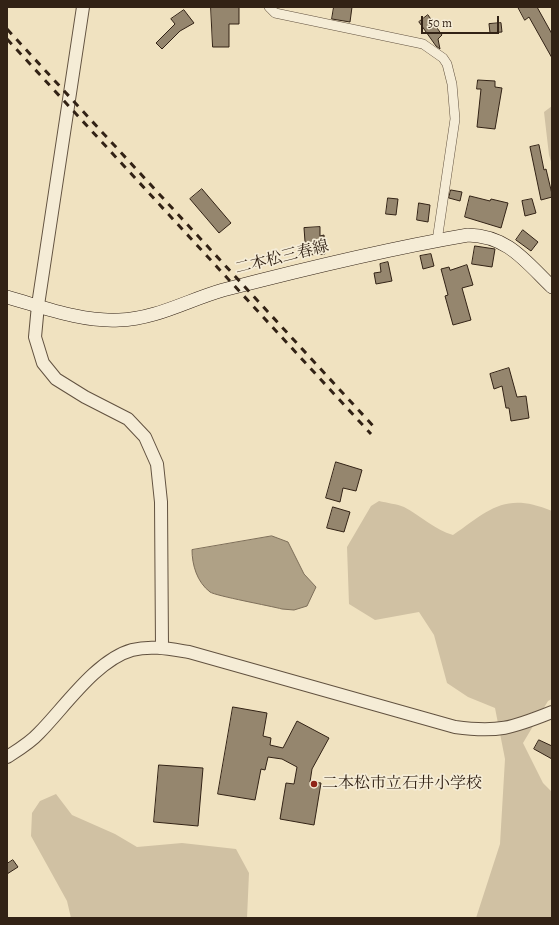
<!DOCTYPE html>
<html>
<head>
<meta charset="utf-8">
<style>
	body { margin:0 }
	#map { position:relative; width:559px; height:925px; overflow:hidden; background:#f0e2c0; font-family:Alegreya,serif }
	canvas { display:block }
	.frame { position:absolute; inset:0; border:8px solid #322215; pointer-events:none }
	.scale { position:absolute; left:421px; top:16px; width:78px; height:18px; box-sizing:border-box; border:2px solid #322215; border-top:0; padding-left:5px; font-size:12px; line-height:14px; white-space:nowrap; color:#322215; -webkit-text-stroke:3px #f5ecd6; paint-order:stroke }
</style>
</head>
<body>
<div id="map">
<canvas width="559" height="925"></canvas>
<div class="frame"></div>
<div class="scale">50 m</div>
</div>
<script>
const g = document.querySelector('canvas').getContext('2d');
g.lineJoin = 'round';
function fill(path, color) {
  g.fillStyle = color;
  g.fill(path, 'evenodd');
}
function stroke(path, color, width, dash) {
  g.strokeStyle = color;
  g.lineWidth = width;
  g.lineCap = dash ? 'butt' : 'round';
  g.setLineDash(dash || []);
  g.stroke(path);
}
function write(font, color, halo, rows, align = 'center') {
  g.font = font + ' Alegreya,"Noto Serif JP",serif';
  g.lineWidth = 3.5;
  g.setLineDash([]);
  g.textBaseline = 'middle';
  g.strokeStyle = halo;
  g.fillStyle = color;
  for (const [text, x, y, turn = 0] of rows) {
    g.save();
    g.translate(x, y);
    g.rotate((+turn || 0) * Math.PI / 180);
    g.textAlign = isNaN(turn) ? turn : align;
    if (halo) g.strokeText(text, 0, 0);
    g.fillText(text, 0, 0);
    g.restore();
  }
}
fill(new Path2D(`
	M 552,106 L 552,165 L 549,155 L 544,112 Z
	M 379,501 C 387,503 397,504 404,507 C 421,516 435,530 453,535 C 489,510 505,491 552,511 L 552,699 L 548,701 L 523,743 L 543,783 L 552,792 L 552,918 L 476,918 L 500,844 L 505,759 L 495,708 L 468,697 L 447,683 L 434,635 L 419,612 L 375,620 L 349,604 L 347,547 L 371,506 Z
	M 56,794 L 72,815 L 115,834 L 137,847 L 182,843 L 236,849 L 249,873 L 247,918 L 71,918 L 67,901 L 31,836 L 32,813 L 40,801 Z`), '#d0c1a3');
const water = new Path2D(`
	M 272,536 L 288,542 L 304,574 L 316,587 L 307,606 L 294,610 L 282,609 C 271,606 216,596 210,592 C 197,582 192,565 192,550 Z`);
fill(water, '#afa186');
stroke(water, '#7d6e59', 1);
const building = new Path2D(`
	M 211,7 L 239,7 L 239,24 L 229,24 L 229,47 L 213,47 Z
	M 334,7 L 352,7 L 350,22 L 332,19 Z
	M 518,7 L 537,7 L 552,34 L 552,58 L 529,17 L 525,20 Z
	M 184,10 L 194,23 L 180,31 L 162,49 L 156,43 L 175,24 L 171,19 Z
	M 428,15 L 442,35 L 438,39 L 440,49 L 436,46 L 419,22 Z
	M 501,23 L 502,32 L 490,33 L 489,24 Z
	M 478,80 L 495,81 L 495,87 L 502,88 L 495,129 L 477,127 L 481,89 L 477,89 Z
	M 539,145 L 544,170 L 546,169 L 552,194 L 552,197 L 541,200 L 530,147 Z
	M 202,189 L 231,223 L 219,233 L 190,199 Z
	M 451,190 L 462,192 L 460,201 L 449,198 Z
	M 470,196 L 490,201 L 491,199 L 508,203 L 501,228 L 465,217 Z
	M 388,198 L 398,199 L 396,215 L 386,214 Z
	M 532,199 L 536,213 L 525,216 L 522,201 Z
	M 419,203 L 430,205 L 428,222 L 417,220 Z
	M 320,227 L 320,236 L 324,235 L 325,254 L 306,255 L 304,228 Z
	M 523,230 L 538,242 L 531,251 L 516,240 Z
	M 475,246 L 495,249 L 492,267 L 472,264 Z
	M 431,254 L 434,266 L 423,269 L 420,256 Z
	M 388,262 L 392,281 L 376,284 L 374,273 L 381,272 L 380,264 Z
	M 467,265 L 473,285 L 462,288 L 471,320 L 453,325 L 445,296 L 448,295 L 441,269 L 449,267 L 450,270 Z
	M 509,368 L 517,397 L 526,396 L 529,418 L 511,421 L 509,408 L 506,408 L 502,386 L 494,389 L 490,374 Z
	M 336,462 L 362,470 L 356,491 L 343,488 L 340,502 L 326,498 Z
	M 333,507 L 350,512 L 344,532 L 327,528 Z
	M 233,707 L 267,713 L 263,736 L 271,738 L 270,745 L 283,748 L 297,721 L 329,738 L 312,769 L 310,782 L 321,783 L 314,825 L 280,819 L 286,783 L 294,784 L 297,767 L 282,759 L 268,757 L 265,770 L 261,769 L 255,800 L 218,794 Z
	M 539,740 L 552,746 L 552,759 L 534,749 Z
	M 159,765 L 203,768 L 198,826 L 154,822 Z
	M 13,860 L 18,867 L 7,874 L 7,864 Z`);
fill(building, '#95866e');
stroke(building, '#322215', 1);
const minor = new Path2D(`
	M 269,7 L 275,13 L 423,44 L 443,58 L 447,64 L 452,84 L 455,119 L 437,241`);
const tertiary = new Path2D(`
	M 83,7 L 38,305 L 35,337 L 43,363 L 56,379 L 85,397 L 128,419 L 145,437 L 157,464 L 161,502 L 162,647
	M 7,757 C 18,750 30,743 39,733 C 64,708 96,660 132,650 C 151,645 170,649 189,652 L 455,727 C 498,733 512,728 552,712`);
const secondary = new Path2D(`
	M 7,297 C 43,307 81,322 119,320 C 156,319 188,300 223,290 C 304,269 386,249 468,235 C 508,236 525,261 552,287`);
stroke(minor, '#625240', 10);
stroke(tertiary, '#625240', 14);
stroke(secondary, '#322215', 14);
stroke(minor, '#f5ecd6', 9);
stroke(tertiary, '#f5ecd6', 12);
stroke(secondary, '#f5ecd6', 13);
stroke(new Path2D(`
	M 7,29 L 376,429
	M 7,39 L 371,434`), '#322215', 3, [7, 7]);
for (const [x, y, r, color] of [
	[314,784,4,"#8f2418"]
]) {
  const dot = new Path2D();
  dot.arc(x, y, r, 0, 2 * Math.PI);
  g.fillStyle = color;
  g.fill(dot);
  stroke(dot, '#f5ecd6', 1.5);
}
write('16px', '#322215', '#f5ecd6', [
	["二本松三春線",282,258,-14]
]);
write('16px', '#322215', '#f5ecd6', [
	["二本松市立石井小学校",322,784]
], 'left');
</script>
</body>
</html>
